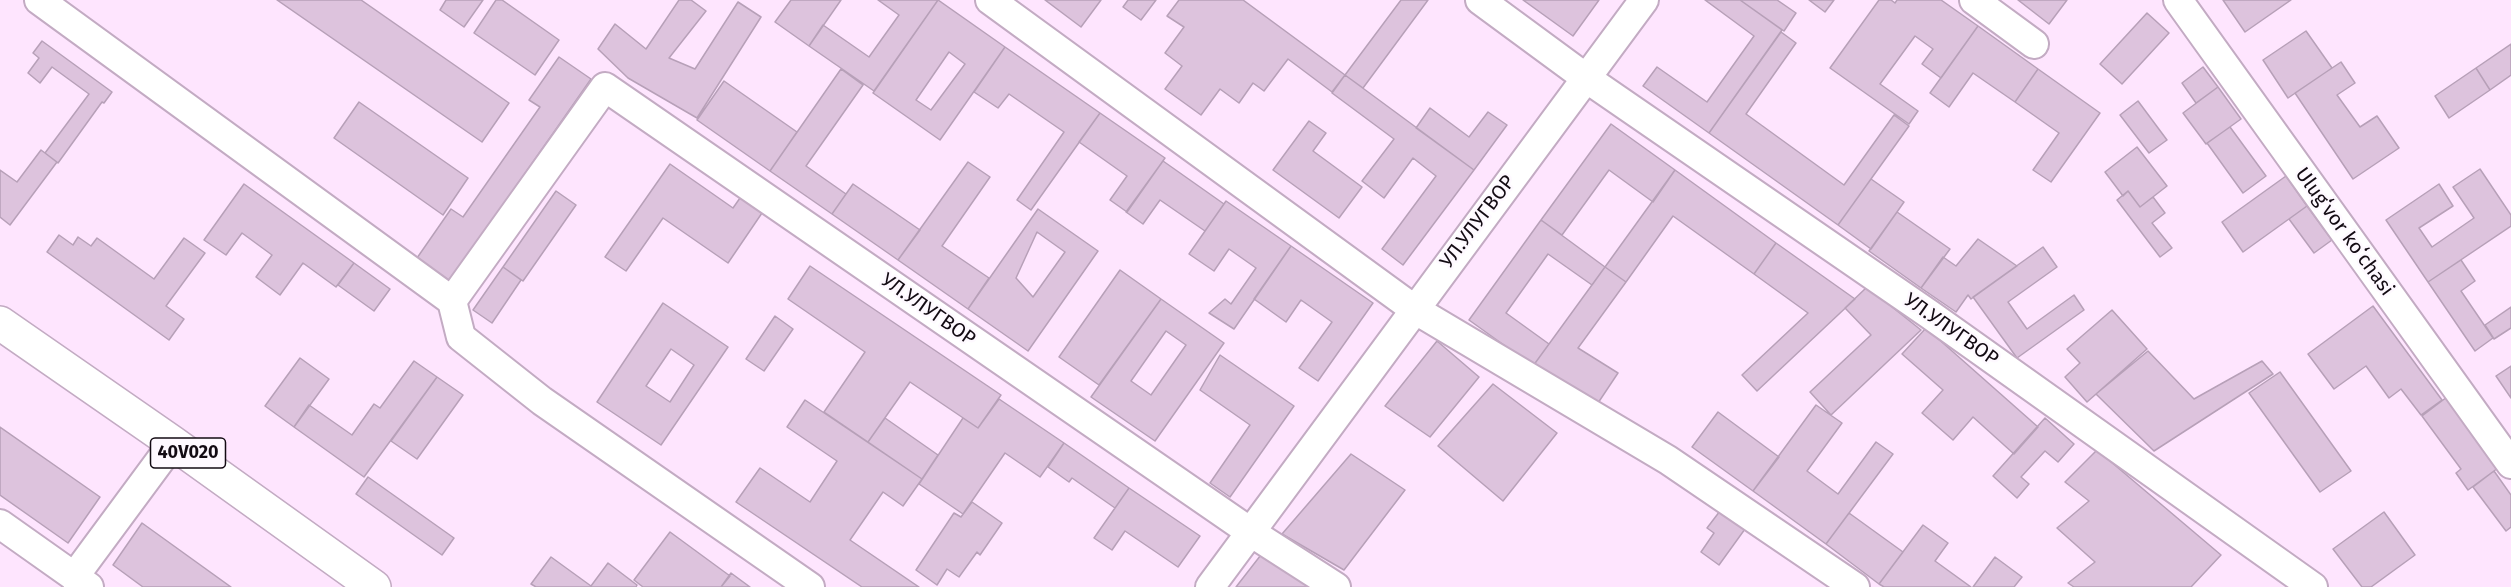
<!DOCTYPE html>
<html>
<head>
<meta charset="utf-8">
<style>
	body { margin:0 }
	canvas { display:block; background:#fee5fe }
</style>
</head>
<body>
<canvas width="2511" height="587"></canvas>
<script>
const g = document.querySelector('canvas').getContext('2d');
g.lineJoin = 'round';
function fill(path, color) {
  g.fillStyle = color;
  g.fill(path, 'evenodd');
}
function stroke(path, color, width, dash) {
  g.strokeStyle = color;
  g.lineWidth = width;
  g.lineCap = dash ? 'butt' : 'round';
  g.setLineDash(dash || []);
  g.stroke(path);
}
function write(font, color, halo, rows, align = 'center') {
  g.font = font + ' "Fira Sans",sans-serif';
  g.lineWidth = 5;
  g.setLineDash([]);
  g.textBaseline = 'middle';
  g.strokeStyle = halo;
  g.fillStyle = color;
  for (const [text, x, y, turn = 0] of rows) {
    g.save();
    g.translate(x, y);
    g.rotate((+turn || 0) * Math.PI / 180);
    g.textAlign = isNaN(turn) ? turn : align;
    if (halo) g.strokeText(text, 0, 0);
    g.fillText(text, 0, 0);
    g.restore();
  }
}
const building = new Path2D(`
	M 277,0 L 361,0 L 509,103 L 482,142 Z
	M 446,0 L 483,0 L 464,27 L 440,10 Z
	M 496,0 L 502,0 L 559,40 L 535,75 L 474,33 Z
	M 679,0 L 691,0 L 706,11 L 669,58 L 695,69 L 738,2 L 761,17 L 697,118 L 628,78 L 598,49 L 615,24 L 646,49 Z
	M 791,0 L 841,0 L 809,46 L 775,22 Z
	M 878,0 L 938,0 L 874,91 L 809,46 L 823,25 L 869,57 L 899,15 Z
	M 938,0 L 1005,47 L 940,140 L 873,93 ZM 949,52 L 965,64 L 931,110 L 916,100 Z
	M 1045,0 L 1101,0 L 1081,27 Z
	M 1128,0 L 1156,0 L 1141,20 L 1123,7 Z
	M 1179,0 L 1243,0 L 1345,75 L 1332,92 L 1288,59 L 1264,91 L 1253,83 L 1239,103 L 1220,89 L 1201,115 L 1165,89 L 1182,66 L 1165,53 L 1184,27 L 1167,16 Z
	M 1401,0 L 1428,0 L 1363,88 L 1345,75 Z
	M 1523,0 L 1599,0 L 1573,36 Z
	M 1705,0 L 1740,0 L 1782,30 L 1709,133 L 1643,86 L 1657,67 L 1707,102 L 1754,36 Z
	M 1740,0 L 1777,0 L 1796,13 L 1784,31 Z
	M 1809,0 L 1834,0 L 1825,12 Z
	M 1879,0 L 1891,0 L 1895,3 L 1897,0 L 1941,0 L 1978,26 L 1941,78 L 1922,64 L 1933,49 L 1915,36 L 1880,84 L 1918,111 L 1909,124 L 1830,68 Z
	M 2018,0 L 2067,0 L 2049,24 Z
	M 2223,0 L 2291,0 L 2245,32 Z
	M 2147,13 L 2169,33 L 2122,84 L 2100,64 Z
	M 1978,26 L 2038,69 L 2015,102 L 1973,73 L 1949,107 L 1930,93 Z
	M 2306,31 L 2332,68 L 2288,98 L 2263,60 Z
	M 1781,32 L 1796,43 L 1746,114 L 1844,185 L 1894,115 L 1909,126 L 1838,225 L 1709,133 Z
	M 42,41 L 112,92 L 104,103 L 102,102 L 58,163 L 45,153 L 89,94 L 52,67 L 40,83 L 28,73 L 39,58 L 33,53 Z
	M 2511,44 L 2511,75 L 2490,90 L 2476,68 Z
	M 1005,47 L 1100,113 L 1031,210 L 1017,200 L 1064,132 L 1009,94 L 998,108 L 974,92 Z
	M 559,57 L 591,79 L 450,281 L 417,258 L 451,209 L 463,217 L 540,107 L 529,100 Z
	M 2341,62 L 2355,83 L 2337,95 L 2360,127 L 2377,116 L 2399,148 L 2353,179 L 2295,93 Z
	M 2203,67 L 2218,87 L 2196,103 L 2182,83 Z
	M 2476,68 L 2490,90 L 2449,118 L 2435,96 Z
	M 841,69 L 863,85 L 806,166 L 846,194 L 832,214 L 770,171 Z
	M 2038,69 L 2100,113 L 2051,182 L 2033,170 L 2059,133 L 2015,102 Z
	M 1345,75 L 1474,170 L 1403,265 L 1382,249 L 1436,176 L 1413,158 L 1384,198 L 1362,181 L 1394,139 L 1332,93 Z
	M 724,81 L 797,132 L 770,171 L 697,120 Z
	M 2218,87 L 2241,119 L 2206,144 L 2183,113 Z
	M 2138,101 L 2167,140 L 2149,153 L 2120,115 Z
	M 359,102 L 468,178 L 443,215 L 334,138 Z
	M 1430,108 L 1469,137 L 1488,112 L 1507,125 L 1474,170 L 1416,128 Z
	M 1100,113 L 1165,158 L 1127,212 L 1110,200 L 1127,176 L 1079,142 Z
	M 1309,121 L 1326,133 L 1313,151 L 1362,187 L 1339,218 L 1273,170 Z
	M 1611,124 L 1675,170 L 1653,202 L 1609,170 L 1562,235 L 1541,220 Z
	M 2230,127 L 2266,176 L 2243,193 L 2207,143 Z
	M 2137,147 L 2167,186 L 2140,207 L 2128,191 L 2123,196 L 2105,172 Z
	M 41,150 L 57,162 L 10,225 L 0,217 L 0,170 L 17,182 Z
	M 1163,161 L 1224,204 L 1205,231 L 1160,200 L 1143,224 L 1126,212 Z
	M 968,162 L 990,177 L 942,246 L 989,278 L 968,309 L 898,260 Z
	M 670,164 L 733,208 L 740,198 L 762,213 L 728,263 L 663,218 L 626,271 L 605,257 Z
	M 2480,169 L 2511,215 L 2511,226 L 2428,282 L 2386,220 L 2439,184 L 2453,206 L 2419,228 L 2432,247 L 2474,218 L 2453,187 Z
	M 1675,170 L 1776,243 L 1754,274 L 1673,216 L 1626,282 L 1605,267 Z
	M 2286,176 L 2307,206 L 2243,252 L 2222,222 Z
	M 1871,179 L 1904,202 L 1871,249 L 1838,225 Z
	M 244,184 L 354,263 L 336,287 L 303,263 L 280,295 L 256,277 L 272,255 L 242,233 L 226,255 L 204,240 Z
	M 853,184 L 920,230 L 898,260 L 832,214 Z
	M 556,191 L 576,205 L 523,281 L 503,267 Z
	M 2128,191 L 2140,207 L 2153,197 L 2165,213 L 2152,223 L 2172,248 L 2160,257 L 2117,200 Z
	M 1226,201 L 1291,246 L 1234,329 L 1209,313 L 1225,299 L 1231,304 L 1256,268 L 1229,249 L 1214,271 L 1189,254 Z
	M 2307,206 L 2332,240 L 2314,253 L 2289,219 Z
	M 1038,209 L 1098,251 L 1028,351 L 968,309 ZM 1037,232 L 1065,252 L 1033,297 L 1016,278 Z
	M 1897,212 L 1950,249 L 1921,288 L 1869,251 Z
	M 1541,220 L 1605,267 L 1592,285 L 1548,254 L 1506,313 L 1549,344 L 1533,366 L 1469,320 Z
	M 59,235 L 73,245 L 78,237 L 91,246 L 97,238 L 154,279 L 184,238 L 205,253 L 166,306 L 184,319 L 169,340 L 47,252 Z
	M 1978,239 L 2017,266 L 1971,299 L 1968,295 L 1956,312 L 1921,288 L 1943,257 L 1956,266 Z
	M 1776,243 L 1855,299 L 1757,391 L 1742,375 L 1808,313 L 1754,274 Z
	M 1291,246 L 1373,303 L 1318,381 L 1299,368 L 1332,322 L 1301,300 L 1286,322 L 1254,299 Z
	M 2043,247 L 2057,267 L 2008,302 L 2027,329 L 2074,295 L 2084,310 L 2017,358 L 1973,297 Z
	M 2461,260 L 2475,281 L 2461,291 L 2493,338 L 2475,351 L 2428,282 Z
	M 354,263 L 390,289 L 374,311 L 338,285 Z
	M 810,266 L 1001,395 L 978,428 L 910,382 L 868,442 L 824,412 L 865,352 L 788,299 Z
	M 503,267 L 521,280 L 492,323 L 473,310 Z
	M 1605,267 L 1626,282 L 1578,348 L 1618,373 L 1596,406 L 1533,366 Z
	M 1120,270 L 1161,299 L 1099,385 L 1059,357 Z
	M 1867,287 L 1921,330 L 1831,415 L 1810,392 L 1871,335 L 1845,308 Z
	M 1161,299 L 1224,343 L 1155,441 L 1091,397 ZM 1166,331 L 1186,345 L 1151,395 L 1131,381 Z
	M 663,303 L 728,347 L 661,445 L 597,402 ZM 671,349 L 694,365 L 670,402 L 646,386 Z
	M 2373,306 L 2442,400 L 2421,415 L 2401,389 L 2389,398 L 2366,366 L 2334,389 L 2308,354 Z
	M 2511,307 L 2511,328 L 2494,339 L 2485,325 Z
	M 2112,310 L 2147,349 L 2087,402 L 2065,377 L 2080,363 L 2067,349 Z
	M 775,316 L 793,329 L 764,371 L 746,359 Z
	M 1926,328 L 2038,427 L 2014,454 L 1973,417 L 1953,440 L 1922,413 L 1943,390 L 1902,354 Z
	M 1437,341 L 1479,377 L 1430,437 L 1385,406 Z
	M 2148,351 L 2194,399 L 2262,361 L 2273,374 L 2154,451 L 2096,394 Z
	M 1220,355 L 1294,406 L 1230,497 L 1210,483 L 1250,425 L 1200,390 Z
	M 300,358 L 329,379 L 294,427 L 265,406 Z
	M 414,361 L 437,377 L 364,477 L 294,427 L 309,405 L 352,435 L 374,404 L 380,408 Z
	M 2511,366 L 2511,398 L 2496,376 Z
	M 2280,372 L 2351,471 L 2320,492 L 2249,393 Z
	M 437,377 L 463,395 L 417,459 L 391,441 Z
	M 1493,384 L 1557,433 L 1503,501 L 1438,446 Z
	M 2447,397 L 2498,468 L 2468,490 L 2456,473 L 2461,469 L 2422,416 Z
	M 999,399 L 1064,443 L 1040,477 L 1005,453 L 963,514 L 919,484 L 963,418 L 978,428 Z
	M 805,400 L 922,479 L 903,506 L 883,492 L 850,540 L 919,587 L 862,587 L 736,502 L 760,468 L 810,502 L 837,461 L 787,427 Z
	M 1816,405 L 1842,423 L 1807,471 L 1838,494 L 1876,442 L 1893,454 L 1826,544 L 1753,491 Z
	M 1718,412 L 1779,457 L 1753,491 L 1692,447 Z
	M 885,418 L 938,455 L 922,479 L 868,442 Z
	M 2045,418 L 2074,444 L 2058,462 L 2045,451 L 2021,477 L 2029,484 L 2017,498 L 1993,476 Z
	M 0,427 L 100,497 L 68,543 L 0,495 Z
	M 1064,443 L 1129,488 L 1115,508 L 1072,478 L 1069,482 L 1048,467 Z
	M 2097,450 L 2221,555 L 2191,587 L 2074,587 L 2068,583 L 2095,562 L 2057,528 L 2089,501 L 2065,482 Z
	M 1351,454 L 1405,490 L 1344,570 L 1282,534 Z
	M 2494,471 L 2511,495 L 2511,527 L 2506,531 L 2473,487 Z
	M 368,477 L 454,538 L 442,555 L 356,494 Z
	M 1129,488 L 1200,536 L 1178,567 L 1125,531 L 1112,550 L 1094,538 Z
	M 972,502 L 1002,523 L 980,555 L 977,552 L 959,577 L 947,569 L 937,585 L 916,570 L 954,513 L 961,517 Z
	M 1720,511 L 1745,529 L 1719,565 L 1701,552 L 1714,533 L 1707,528 Z
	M 2384,512 L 2415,555 L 2371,587 L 2362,587 L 2333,549 Z
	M 1849,513 L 1903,552 L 1879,584 L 1826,544 Z
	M 142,523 L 231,587 L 143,587 L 113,565 Z
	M 1923,525 L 1948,543 L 1935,561 L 1971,587 L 1884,587 L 1879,584 Z
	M 670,532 L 730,576 L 721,587 L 643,587 L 634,580 Z
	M 1264,551 L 1311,587 L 1236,587 Z
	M 551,557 L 591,586 L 608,563 L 637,585 L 636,587 L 536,587 L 531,584 Z
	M 1995,557 L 2022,577 L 2014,587 L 1973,587 Z
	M 731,573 L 750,587 L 721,587 Z`);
fill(building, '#ddc3dd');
stroke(building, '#b7a0b8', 1.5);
const minor = new Path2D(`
	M 39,0 L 452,301 L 605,87 L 1252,533 L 1336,587
	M 990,0 L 1414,309 L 1668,460 L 1855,587
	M 1480,0 L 1586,78 L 1929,314 L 2313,587
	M 1974,0 L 2034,44
	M 2178,0 L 2511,464
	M 452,301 L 461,337 L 542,401 L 810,587
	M 0,524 L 89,587
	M 74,577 L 173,443
	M 1210,587 L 1644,0`);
const major = new Path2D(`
	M 0,323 L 173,443 L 374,587`);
stroke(minor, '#c3abc3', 32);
stroke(major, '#c3abc3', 36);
stroke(minor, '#fff', 28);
stroke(major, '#fff', 33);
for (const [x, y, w] of [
	[188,453,75]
]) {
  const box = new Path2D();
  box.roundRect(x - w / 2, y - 15, w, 30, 4.5);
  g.fillStyle = '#fef9ff';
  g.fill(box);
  stroke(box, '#130b13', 1.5);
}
write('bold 18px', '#130b13', null, [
	["40V020",188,453]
]);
write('20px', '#130b13', '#fef9ff', [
	["УЛ.УЛУГВОР",1478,222,-53],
	["Ulugʻvor koʻchasi",2344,232,54],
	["УЛ.УЛУГВОР",928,310,35],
	["УЛ.УЛУГВОР",1951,330,35]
]);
</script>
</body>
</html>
